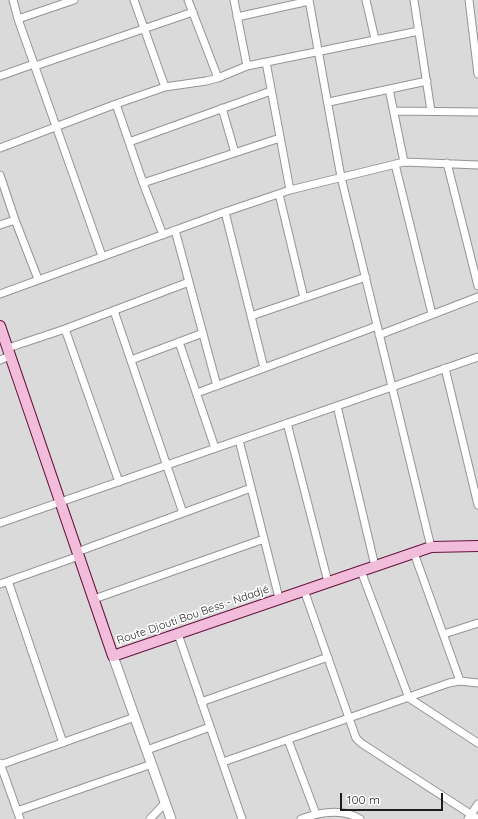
<!DOCTYPE html>
<html>
<head>
<meta charset="utf-8">
<style>
	body { margin:0 }
	#map { position:relative; width:478px; height:819px; overflow:hidden; background:#ede4ec; font-family:Quicksand,sans-serif }
	canvas { display:block }
	.scale { position:absolute; left:340px; top:793px; width:103px; height:18px; box-sizing:border-box; border:2px solid #1d1d1d; border-top:0; padding-left:5px; font-size:12px; line-height:14px; white-space:nowrap; color:#1d1d1d; -webkit-text-stroke:3px #fff; paint-order:stroke }
</style>
</head>
<body>
<div id="map">
<canvas width="478" height="819"></canvas>
<div class="scale">100 m</div>
</div>
<script>
const g = document.querySelector('canvas').getContext('2d');
g.lineJoin = 'round';
function fill(path, color) {
  g.fillStyle = color;
  g.fill(path, 'evenodd');
}
function stroke(path, color, width, dash) {
  g.strokeStyle = color;
  g.lineWidth = width;
  g.lineCap = dash ? 'butt' : 'round';
  g.setLineDash(dash || []);
  g.stroke(path);
}
function write(font, color, halo, rows, align = 'center') {
  g.font = font + ' Quicksand,sans-serif';
  g.lineWidth = 3.5;
  g.setLineDash([]);
  g.textBaseline = 'middle';
  g.strokeStyle = halo;
  g.fillStyle = color;
  for (const [text, x, y, turn = 0] of rows) {
    g.save();
    g.translate(x, y);
    g.rotate((+turn || 0) * Math.PI / 180);
    g.textAlign = isNaN(turn) ? turn : align;
    if (halo) g.strokeText(text, 0, 0);
    g.fillText(text, 0, 0);
    g.restore();
  }
}
fill(new Path2D(`
	M 0,0 L 478,0 L 478,819 L 0,819 Z`), '#dadadb');
const minor = new Path2D(`
	M 13,0 L 18,19 L 102,256
	M 134,0 L 165,87
	M 188,0 L 218,78
	M 234,0 L 247,66
	M 309,0 L 341,177 L 431,547
	M 366,0 L 375,39
	M 414,0 L 431,111
	M 469,0 L 478,74
	M 237,17 L 309,1
	M 18,19 L 74,0
	M 266,62 L 290,190
	M 35,66 L 193,12
	M 0,76 L 34,64
	M 389,89 L 404,162
	M 329,102 L 427,81
	M 116,104 L 143,183 L 163,235
	M 222,108 L 235,153
	M 394,111 L 478,112
	M 129,142 L 271,91
	M 0,148 L 116,104 L 165,87 L 206,81 L 218,78 L 247,66 L 419,31
	M 447,163 L 478,286
	M 395,164 L 432,314
	M 0,175 L 15,220 L 38,279
	M 143,183 L 280,138
	M 279,194 L 304,298
	M 225,212 L 264,368
	M 0,225 L 15,220
	M 175,230 L 217,386
	M 0,294 L 225,212 L 290,190 L 404,162 L 478,165
	M 114,311 L 183,513
	M 251,316 L 366,277
	M 65,329 L 119,482
	M 379,335 L 478,297
	M 179,342 L 215,448
	M 8,348 L 65,329 L 189,282
	M 0,360 L 10,356
	M 131,360 L 203,333
	M 445,368 L 478,505
	M 197,393 L 377,326
	M 337,406 L 375,566
	M 287,423 L 328,582
	M 239,440 L 279,598
	M 0,523 L 478,357
	M 77,552 L 251,488
	M 414,553 L 460,681
	M 361,571 L 409,698 L 478,743
	M 8,581 L 63,743
	M 0,584 L 79,556
	M 304,590 L 356,738 L 361,743 L 478,819
	M 94,599 L 264,539
	M 178,634 L 242,819
	M 444,634 L 478,623
	M 201,702 L 328,657
	M 288,740 L 316,814
	M 147,750 L 210,727
	M 223,762 L 449,683 L 460,681 L 478,683
	M 0,763 L 20,819
	M 0,765 L 135,717
	M 17,811 L 152,764
	M 150,819 L 165,803
	M 301,819 C 320,812 342,808 360,819
	M 468,819 L 478,804`);
const tertiary = new Path2D(`
	M 113,656 L 171,819`);
const secondary = new Path2D(`
	M 0,326 L 113,656 L 431,547 L 478,546`);
stroke(minor, '#949494', 9);
stroke(tertiary, '#949494', 11);
stroke(secondary, '#67113c', 12);
stroke(minor, '#fff', 7);
stroke(tertiary, '#fff', 9);
stroke(secondary, '#f2bdda', 10);
write('11px', '#1d1d1d', '#fff', [
	["Route Djouti Bou Bess - Ndadjé",193,615,-19]
]);
</script>
</body>
</html>
